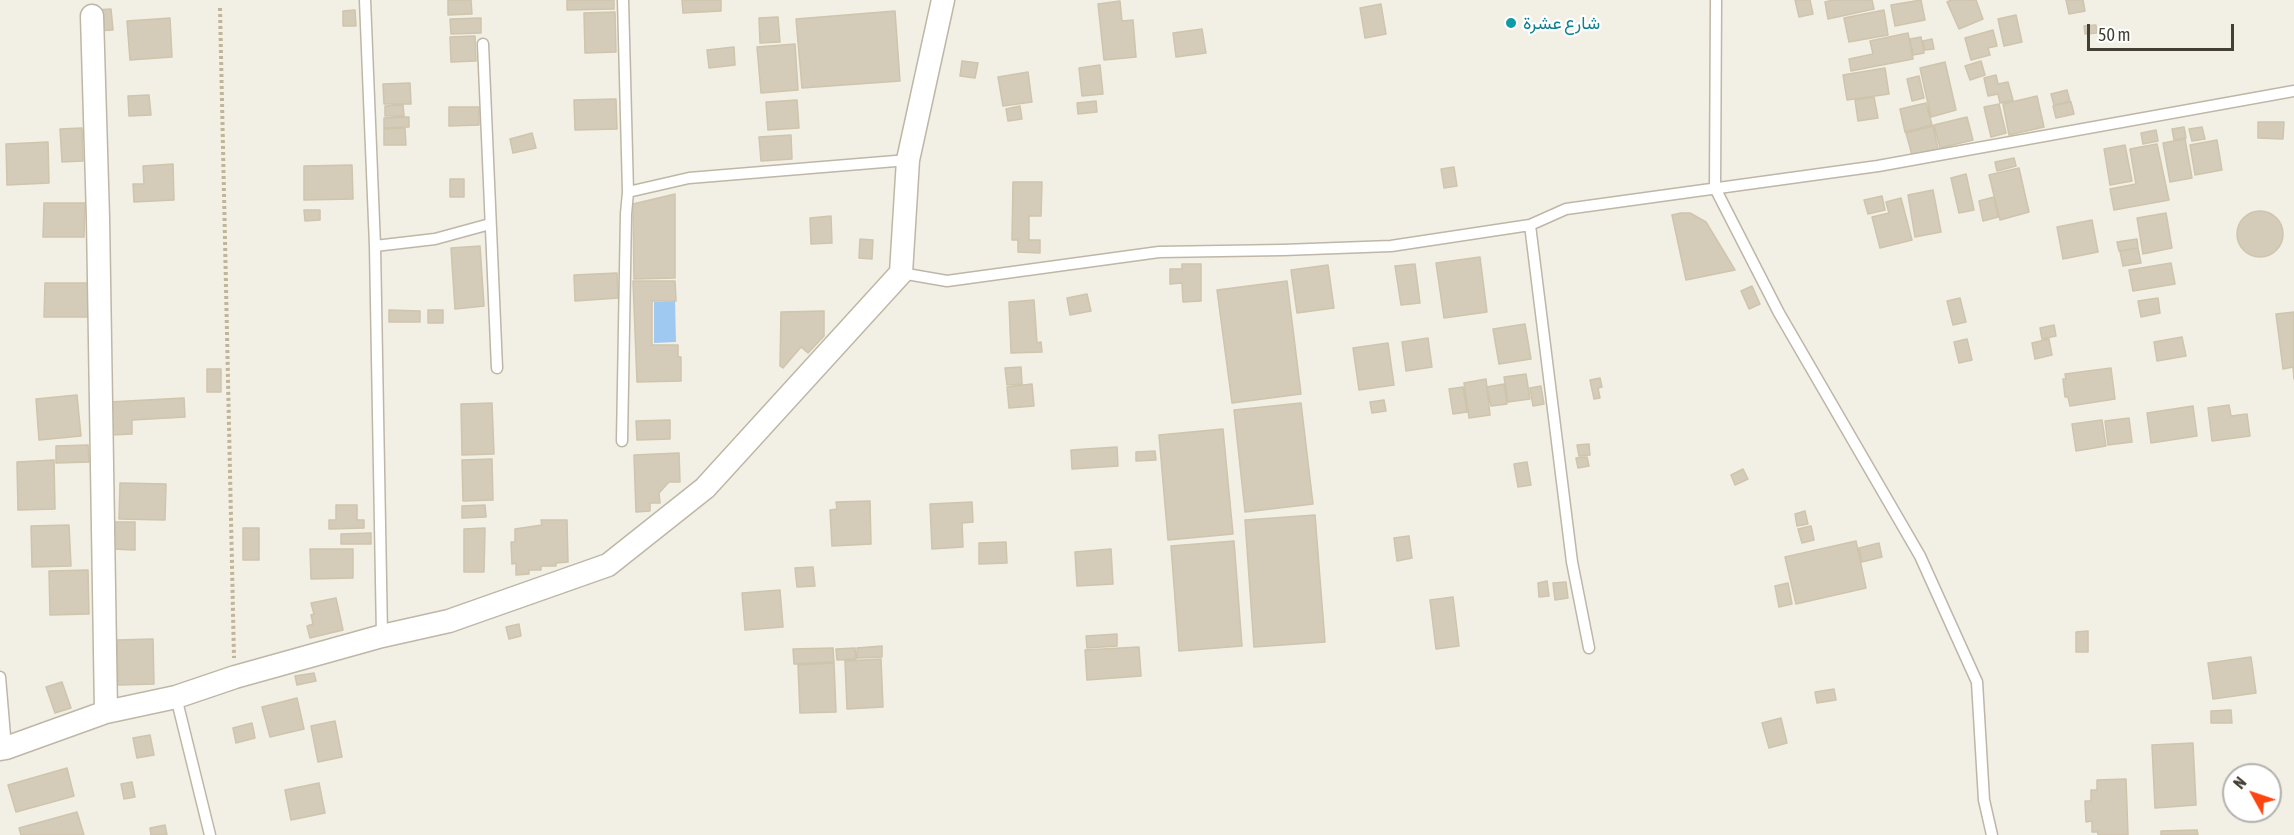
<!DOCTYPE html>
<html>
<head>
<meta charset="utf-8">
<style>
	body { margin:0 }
	#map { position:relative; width:2294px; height:835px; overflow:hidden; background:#f2efe4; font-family:"Asap Condensed",sans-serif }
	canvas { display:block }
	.north { position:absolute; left:2222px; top:763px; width:60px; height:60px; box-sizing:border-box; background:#fff; border:2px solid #b4b2ae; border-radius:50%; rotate:310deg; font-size:16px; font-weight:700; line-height:24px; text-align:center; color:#443f34 }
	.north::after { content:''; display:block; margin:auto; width:21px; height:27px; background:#fc4611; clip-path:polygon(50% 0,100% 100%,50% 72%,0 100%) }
	.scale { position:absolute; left:2087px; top:24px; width:147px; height:27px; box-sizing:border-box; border:3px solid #443f34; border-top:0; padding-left:8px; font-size:18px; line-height:21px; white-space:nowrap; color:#443f34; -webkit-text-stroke:4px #fff; paint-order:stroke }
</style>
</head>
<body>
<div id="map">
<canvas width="2294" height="835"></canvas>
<div class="north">N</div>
<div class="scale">50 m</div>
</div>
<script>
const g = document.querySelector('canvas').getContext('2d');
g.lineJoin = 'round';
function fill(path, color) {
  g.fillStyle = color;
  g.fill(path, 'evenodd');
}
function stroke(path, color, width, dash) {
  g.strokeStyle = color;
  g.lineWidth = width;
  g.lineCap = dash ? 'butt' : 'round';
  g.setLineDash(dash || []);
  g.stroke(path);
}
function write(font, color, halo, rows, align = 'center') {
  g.font = font + ' "Asap Condensed",Vazirmatn,sans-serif';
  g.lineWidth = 4.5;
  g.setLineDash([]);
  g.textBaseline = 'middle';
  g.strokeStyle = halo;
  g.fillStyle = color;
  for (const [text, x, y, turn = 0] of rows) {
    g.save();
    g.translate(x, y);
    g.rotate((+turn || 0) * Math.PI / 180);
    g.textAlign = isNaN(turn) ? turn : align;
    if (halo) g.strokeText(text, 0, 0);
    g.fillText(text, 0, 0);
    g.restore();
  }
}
fill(new Path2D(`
	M 675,301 L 676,342 L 654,343 L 654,302 Z`), '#9fc9f1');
const building = new Path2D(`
	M 448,0 L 471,0 L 472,14 L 448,15 Z
	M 567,0 L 614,0 L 614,9 L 567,10 Z
	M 682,0 L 721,0 L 721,11 L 683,13 Z
	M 1795,0 L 1810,0 L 1813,14 L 1799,17 Z
	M 1833,0 L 1872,0 L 1874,9 L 1828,19 L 1825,2 Z
	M 1921,0 L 1925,20 L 1895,26 L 1891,5 Z
	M 1951,0 L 1976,0 L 1983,19 L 1959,29 L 1947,2 Z
	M 2066,0 L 2083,0 L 2085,11 L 2069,14 Z
	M 1120,1 L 1122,21 L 1133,20 L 1136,57 L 1104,60 L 1098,4 Z
	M 1381,4 L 1386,34 L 1365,38 L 1360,8 Z
	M 111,9 L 113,30 L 96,31 L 95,10 Z
	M 355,10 L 356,26 L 343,26 L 343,11 Z
	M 1884,10 L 1888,35 L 1849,42 L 1844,18 Z
	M 895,11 L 900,81 L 802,88 L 796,19 Z
	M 615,12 L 616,52 L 585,53 L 584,13 Z
	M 2016,15 L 2022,42 L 2004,46 L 1998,19 Z
	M 778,17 L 780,42 L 760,43 L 759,18 Z
	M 170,18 L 172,57 L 130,60 L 127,21 Z
	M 481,18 L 481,33 L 451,34 L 450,19 Z
	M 2096,25 L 2097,33 L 2085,34 L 2084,26 Z
	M 1202,29 L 1206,53 L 1176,57 L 1173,33 Z
	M 1993,30 L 1997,46 L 1988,48 L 1990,55 L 1971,60 L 1965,38 Z
	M 1908,33 L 1913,59 L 1851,71 L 1849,59 L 1873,54 L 1870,41 Z
	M 475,36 L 476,61 L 451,62 L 450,37 Z
	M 1921,37 L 1924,53 L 1913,55 L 1910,39 Z
	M 1932,39 L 1934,49 L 1925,50 L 1923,41 Z
	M 795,44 L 798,90 L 761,93 L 757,47 Z
	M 734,47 L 735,65 L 709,68 L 707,50 Z
	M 962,61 L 978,63 L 975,78 L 960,76 Z
	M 1981,61 L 1985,75 L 1970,80 L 1965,66 Z
	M 1945,62 L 1956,110 L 1931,117 L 1920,68 Z
	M 1100,65 L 1103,94 L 1082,96 L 1079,68 Z
	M 1885,68 L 1889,94 L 1847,100 L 1843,75 Z
	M 1028,72 L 1032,102 L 1003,106 L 998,77 Z
	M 1996,75 L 1998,84 L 2008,82 L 2013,100 L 2000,103 L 1998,94 L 1988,96 L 1984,78 Z
	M 1919,76 L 1924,98 L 1912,101 L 1907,79 Z
	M 410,83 L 411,104 L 384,104 L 383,84 Z
	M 2067,90 L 2070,101 L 2054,105 L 2051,94 Z
	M 149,95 L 151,115 L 129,116 L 128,96 Z
	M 2037,96 L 2044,127 L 2009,135 L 2003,104 Z
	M 1874,97 L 1878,118 L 1858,121 L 1855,100 Z
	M 616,99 L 617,129 L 575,130 L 574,100 Z
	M 797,100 L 799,128 L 768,130 L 766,102 Z
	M 1096,101 L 1097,112 L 1078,114 L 1077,103 Z
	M 2071,102 L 2074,114 L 2056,118 L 2053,106 Z
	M 1926,103 L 1932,125 L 1905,132 L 1900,109 Z
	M 1999,104 L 2006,133 L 1991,137 L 1984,107 Z
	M 403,105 L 404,116 L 385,116 L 385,106 Z
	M 1020,106 L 1022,119 L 1008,121 L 1006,109 Z
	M 449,107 L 479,107 L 479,125 L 449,126 Z
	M 409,117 L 409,127 L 384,128 L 384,118 Z
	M 1967,117 L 1973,140 L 1940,148 L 1934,125 Z
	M 2258,122 L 2284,122 L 2283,139 L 2258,138 Z
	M 1933,126 L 1938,149 L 1912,155 L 1906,133 Z
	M 2184,127 L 2186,138 L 2174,140 L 2172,129 Z
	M 2202,127 L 2205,139 L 2192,141 L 2189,129 Z
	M 82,128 L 83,161 L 62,162 L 60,129 Z
	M 405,128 L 406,145 L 384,145 L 384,129 Z
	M 2156,130 L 2158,141 L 2143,144 L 2141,133 Z
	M 532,133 L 536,148 L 513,153 L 510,139 Z
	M 791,135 L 792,159 L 761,161 L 759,137 Z
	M 2185,139 L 2192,178 L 2170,182 L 2163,143 Z
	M 2217,140 L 2222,170 L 2195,175 L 2190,145 Z
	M 48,142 L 49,183 L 7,185 L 6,144 Z
	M 2157,144 L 2169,200 L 2114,210 L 2110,189 L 2136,184 L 2130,149 Z
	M 2125,145 L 2132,181 L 2110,185 L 2104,149 Z
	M 2014,158 L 2016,166 L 1997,171 L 1995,162 Z
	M 173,164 L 174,200 L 134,202 L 133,184 L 144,184 L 143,166 Z
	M 352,165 L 353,199 L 304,200 L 304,166 Z
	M 1454,167 L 1457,186 L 1444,188 L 1441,169 Z
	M 2019,168 L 2029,212 L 2000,220 L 1989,175 Z
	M 1966,174 L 1974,210 L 1959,213 L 1951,178 Z
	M 450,179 L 464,179 L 464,197 L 450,197 Z
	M 1013,182 L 1042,182 L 1041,216 L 1029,216 L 1029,240 L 1040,240 L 1040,253 L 1018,252 L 1018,240 L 1012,240 Z
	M 1933,190 L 1941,232 L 1915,237 L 1908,195 Z
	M 675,194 L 675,278 L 634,279 L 633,204 Z
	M 1882,196 L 1885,210 L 1868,214 L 1864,200 Z
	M 1994,197 L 1998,217 L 1983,221 L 1979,201 Z
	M 1901,198 L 1912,240 L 1880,248 L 1872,217 L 1889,213 L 1886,202 Z
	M 44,203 L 85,203 L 84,237 L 43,237 Z
	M 304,210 L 320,210 L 320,220 L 305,221 Z
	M2237 234a23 23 0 1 1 46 0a23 23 0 1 1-46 0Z
	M 1681,213 L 1690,213 L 1706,222 L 1735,270 L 1686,280 L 1672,215 Z
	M 2166,213 L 2172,248 L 2143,254 L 2137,218 Z
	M 831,216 L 832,243 L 811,244 L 810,218 Z
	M 2092,220 L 2098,252 L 2063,259 L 2057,227 Z
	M 860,239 L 873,240 L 872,259 L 859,258 Z
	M 2137,239 L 2138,248 L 2119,251 L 2117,242 Z
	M 480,246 L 484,306 L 455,309 L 451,248 Z
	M 2138,248 L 2141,263 L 2123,266 L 2120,251 Z
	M 1480,257 L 1487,312 L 1444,318 L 1436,263 Z
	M 2171,263 L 2175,284 L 2133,291 L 2129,270 Z
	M 1182,264 L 1201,264 L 1201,301 L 1183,302 L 1182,283 L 1170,284 L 1170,269 L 1182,269 Z
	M 1415,264 L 1420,303 L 1401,305 L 1395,266 Z
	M 1328,265 L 1334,308 L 1297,313 L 1291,270 Z
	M 617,273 L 618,298 L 575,301 L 574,275 Z
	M 633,281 L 675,281 L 676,301 L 652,301 L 652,345 L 678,345 L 678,357 L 681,357 L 681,381 L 637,382 Z
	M 1287,281 L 1301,394 L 1232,403 L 1217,290 Z
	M 45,283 L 88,283 L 88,317 L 44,317 Z
	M 1752,286 L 1760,304 L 1749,309 L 1741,291 Z
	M 1087,294 L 1091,311 L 1070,315 L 1067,298 Z
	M 1960,298 L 1966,322 L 1953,325 L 1947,301 Z
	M 2158,298 L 2160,313 L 2141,317 L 2138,301 Z
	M 1034,300 L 1037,343 L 1041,342 L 1042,352 L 1011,353 L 1009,302 Z
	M 389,310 L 420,311 L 420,322 L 389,322 Z
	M 428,310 L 443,310 L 443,323 L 428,323 Z
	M 824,311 L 824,336 L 808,353 L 801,347 L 783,368 L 780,366 L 781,312 Z
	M 2294,312 L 2294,379 L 2293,367 L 2283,369 L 2276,314 Z
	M 1525,324 L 1531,359 L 1499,364 L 1493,329 Z
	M 2054,325 L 2056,336 L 2042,339 L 2040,328 Z
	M 2182,337 L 2186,356 L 2157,361 L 2154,342 Z
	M 1428,338 L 1432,367 L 1406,371 L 1402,342 Z
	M 1967,339 L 1972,360 L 1959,363 L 1954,342 Z
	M 2049,339 L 2052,355 L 2035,359 L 2032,343 Z
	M 1388,343 L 1394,385 L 1359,390 L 1353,348 Z
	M 1021,367 L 1022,384 L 1007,385 L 1005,368 Z
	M 2111,368 L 2115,399 L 2070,406 L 2068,397 L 2065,397 L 2063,379 L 2066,379 L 2065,374 Z
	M 207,369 L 221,369 L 221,392 L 207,392 Z
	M 1526,374 L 1530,399 L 1508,402 L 1504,377 Z
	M 1600,378 L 1602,387 L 1598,388 L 1600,398 L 1594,399 L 1590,380 Z
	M 1486,379 L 1490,415 L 1469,418 L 1464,383 Z
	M 1032,384 L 1034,406 L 1009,408 L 1007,387 Z
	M 1504,384 L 1507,404 L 1491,406 L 1487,387 Z
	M 1541,386 L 1544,404 L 1533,406 L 1530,388 Z
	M 1463,387 L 1467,412 L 1453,414 L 1449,389 Z
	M 77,395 L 81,436 L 39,440 L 36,399 Z
	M 184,398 L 185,417 L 132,420 L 132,434 L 110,435 L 109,402 Z
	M 1384,400 L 1386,411 L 1372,413 L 1370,402 Z
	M 492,403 L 494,454 L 462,455 L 461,404 Z
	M 1301,403 L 1313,504 L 1245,512 L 1234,410 Z
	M 2229,405 L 2231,416 L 2247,414 L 2250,436 L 2212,441 L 2208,408 Z
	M 2193,406 L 2197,436 L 2151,443 L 2147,413 Z
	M 2129,418 L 2132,442 L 2108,445 L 2105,421 Z
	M 670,420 L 670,439 L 637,440 L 636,421 Z
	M 2102,420 L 2106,446 L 2076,451 L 2072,424 Z
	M 1223,429 L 1233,534 L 1168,540 L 1159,435 Z
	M 1589,444 L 1590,455 L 1579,456 L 1577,445 Z
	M 88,445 L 89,462 L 56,463 L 56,446 Z
	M 1117,447 L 1118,466 L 1072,469 L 1071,450 Z
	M 1155,451 L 1156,460 L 1136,461 L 1136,452 Z
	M 679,453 L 680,482 L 669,482 L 659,493 L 660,503 L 650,503 L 650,511 L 636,512 L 634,455 Z
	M 1587,457 L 1589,466 L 1578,468 L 1576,458 Z
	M 492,459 L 493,500 L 463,501 L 462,460 Z
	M 54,460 L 55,509 L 18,510 L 17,462 Z
	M 1527,462 L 1531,485 L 1518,487 L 1514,464 Z
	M 1743,469 L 1748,479 L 1735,485 L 1731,475 Z
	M 120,483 L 166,484 L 165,520 L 119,519 Z
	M 870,501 L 871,544 L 832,546 L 830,510 L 837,509 L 836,502 Z
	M 972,502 L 973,522 L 962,523 L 963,547 L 932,549 L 930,504 Z
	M 336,505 L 357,505 L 357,520 L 364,520 L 364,528 L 329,529 L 329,520 L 336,520 Z
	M 485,505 L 486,517 L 462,518 L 462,506 Z
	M 1805,511 L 1808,524 L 1797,526 L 1795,514 Z
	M 1315,515 L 1325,642 L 1254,647 L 1245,520 Z
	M 541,520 L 567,520 L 568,562 L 556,563 L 556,566 L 541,566 L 541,570 L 529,570 L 529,574 L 516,575 L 516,563 L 512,564 L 511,542 L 515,542 L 515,529 L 542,525 Z
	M 113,522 L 135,522 L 135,550 L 112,549 Z
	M 69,525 L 71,566 L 32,567 L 31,526 Z
	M 1811,526 L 1814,540 L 1802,543 L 1798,529 Z
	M 243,528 L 259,528 L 259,560 L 243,560 Z
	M 485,528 L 484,572 L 464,572 L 464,529 Z
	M 371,533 L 371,544 L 341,544 L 341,534 Z
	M 1409,536 L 1412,558 L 1397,561 L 1394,538 Z
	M 1234,541 L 1242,646 L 1179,651 L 1171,546 Z
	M 1856,541 L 1866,588 L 1796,604 L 1785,557 Z
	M 1006,542 L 1007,563 L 979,564 L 979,543 Z
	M 1879,543 L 1882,557 L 1862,562 L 1859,548 Z
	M 310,549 L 353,549 L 353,578 L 311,579 Z
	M 1111,549 L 1113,584 L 1077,586 L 1075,552 Z
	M 813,567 L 815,586 L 797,587 L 795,568 Z
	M 88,570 L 89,614 L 50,615 L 49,571 Z
	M 1547,581 L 1549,596 L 1539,597 L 1538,583 Z
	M 1566,582 L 1568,598 L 1555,600 L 1553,583 Z
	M 1788,583 L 1792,604 L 1779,607 L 1775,586 Z
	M 780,590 L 783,627 L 745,630 L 742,593 Z
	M 1453,597 L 1459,646 L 1436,649 L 1430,600 Z
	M 336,598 L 343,630 L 310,638 L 307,626 L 313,624 L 311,615 L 314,614 L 311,603 Z
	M 519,624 L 521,636 L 509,639 L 506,627 Z
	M 2088,631 L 2088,652 L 2076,652 L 2076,632 Z
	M 1117,634 L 1117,646 L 1087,648 L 1086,636 Z
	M 153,639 L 154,684 L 118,685 L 117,640 Z
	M 882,646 L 882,657 L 857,658 L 857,648 Z
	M 1139,647 L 1141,676 L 1087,680 L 1085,650 Z
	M 833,648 L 834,662 L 794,664 L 793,649 Z
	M 855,648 L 856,659 L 837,660 L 836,649 Z
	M 2251,657 L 2256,693 L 2213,699 L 2208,663 Z
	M 881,659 L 883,707 L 847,709 L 845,661 Z
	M 834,663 L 836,712 L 800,713 L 798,665 Z
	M 314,673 L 316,681 L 297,685 L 295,676 Z
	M 62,682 L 71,708 L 55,713 L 46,687 Z
	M 1834,689 L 1836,700 L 1817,703 L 1815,692 Z
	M 297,698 L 304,729 L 270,737 L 262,707 Z
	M 2231,710 L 2232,723 L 2211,723 L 2211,711 Z
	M 1781,718 L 1787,743 L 1769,748 L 1762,723 Z
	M 335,721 L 342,757 L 318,762 L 311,726 Z
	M 252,723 L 255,738 L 236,743 L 233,728 Z
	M 150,735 L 154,755 L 137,758 L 133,738 Z
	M 2193,743 L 2196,805 L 2155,808 L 2152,745 Z
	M 67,768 L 74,796 L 16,812 L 8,785 Z
	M 2126,779 L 2128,835 L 2098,835 L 2098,832 L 2092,832 L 2092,821 L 2086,822 L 2085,801 L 2091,801 L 2091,790 L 2097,790 L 2097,780 Z
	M 132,782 L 135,797 L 124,799 L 121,784 Z
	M 319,783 L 325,813 L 291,820 L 285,790 Z
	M 77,812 L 84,835 L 21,835 L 19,828 Z
	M 165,825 L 167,835 L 151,835 L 150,828 Z
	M 2197,830 L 2198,835 L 2161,835 L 2161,831 Z`);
fill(building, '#d4ccb9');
stroke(building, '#cfc4ac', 1.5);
const lane = new Path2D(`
	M 365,0 L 375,246 L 382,636
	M 1716,0 L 1715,188 L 1779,313 L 1920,556 L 1977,682 L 1984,800 L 1992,835
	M 483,44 L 497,368
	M 628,192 L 689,178 L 908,160
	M 1530,225 L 1572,562 L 1589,648
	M 375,246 L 435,239 L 490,224
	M 901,273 L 947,281 L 1159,252 L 1283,250 L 1391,246 L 1530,225 L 1566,209 L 1878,166 L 2294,91
	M 622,441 L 626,214 L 628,192 L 623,0
	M 0,677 L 6,748
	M 176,697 L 210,835`);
const street = new Path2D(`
	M 92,16 L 98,218 L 106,712
	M 0,749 L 6,748 L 106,712 L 176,697 L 235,677 L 382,636 L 449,621 L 608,565 L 705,488 L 901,273 L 908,160 L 943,0`);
stroke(lane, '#beb7a7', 13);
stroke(street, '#beb7a7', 25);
stroke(new Path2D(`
	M 220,8 L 234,658`), '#c0b598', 4, [3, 3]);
stroke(lane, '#fff', 10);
stroke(street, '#fff', 22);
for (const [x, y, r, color] of [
	[1511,23,6,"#0f9aa8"]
]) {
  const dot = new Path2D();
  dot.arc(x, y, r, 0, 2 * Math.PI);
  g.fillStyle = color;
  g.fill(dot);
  stroke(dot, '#fff', 2);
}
write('18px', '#0d838f', '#fff', [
	["شارع عشرة",1523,23]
], 'left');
</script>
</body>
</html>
